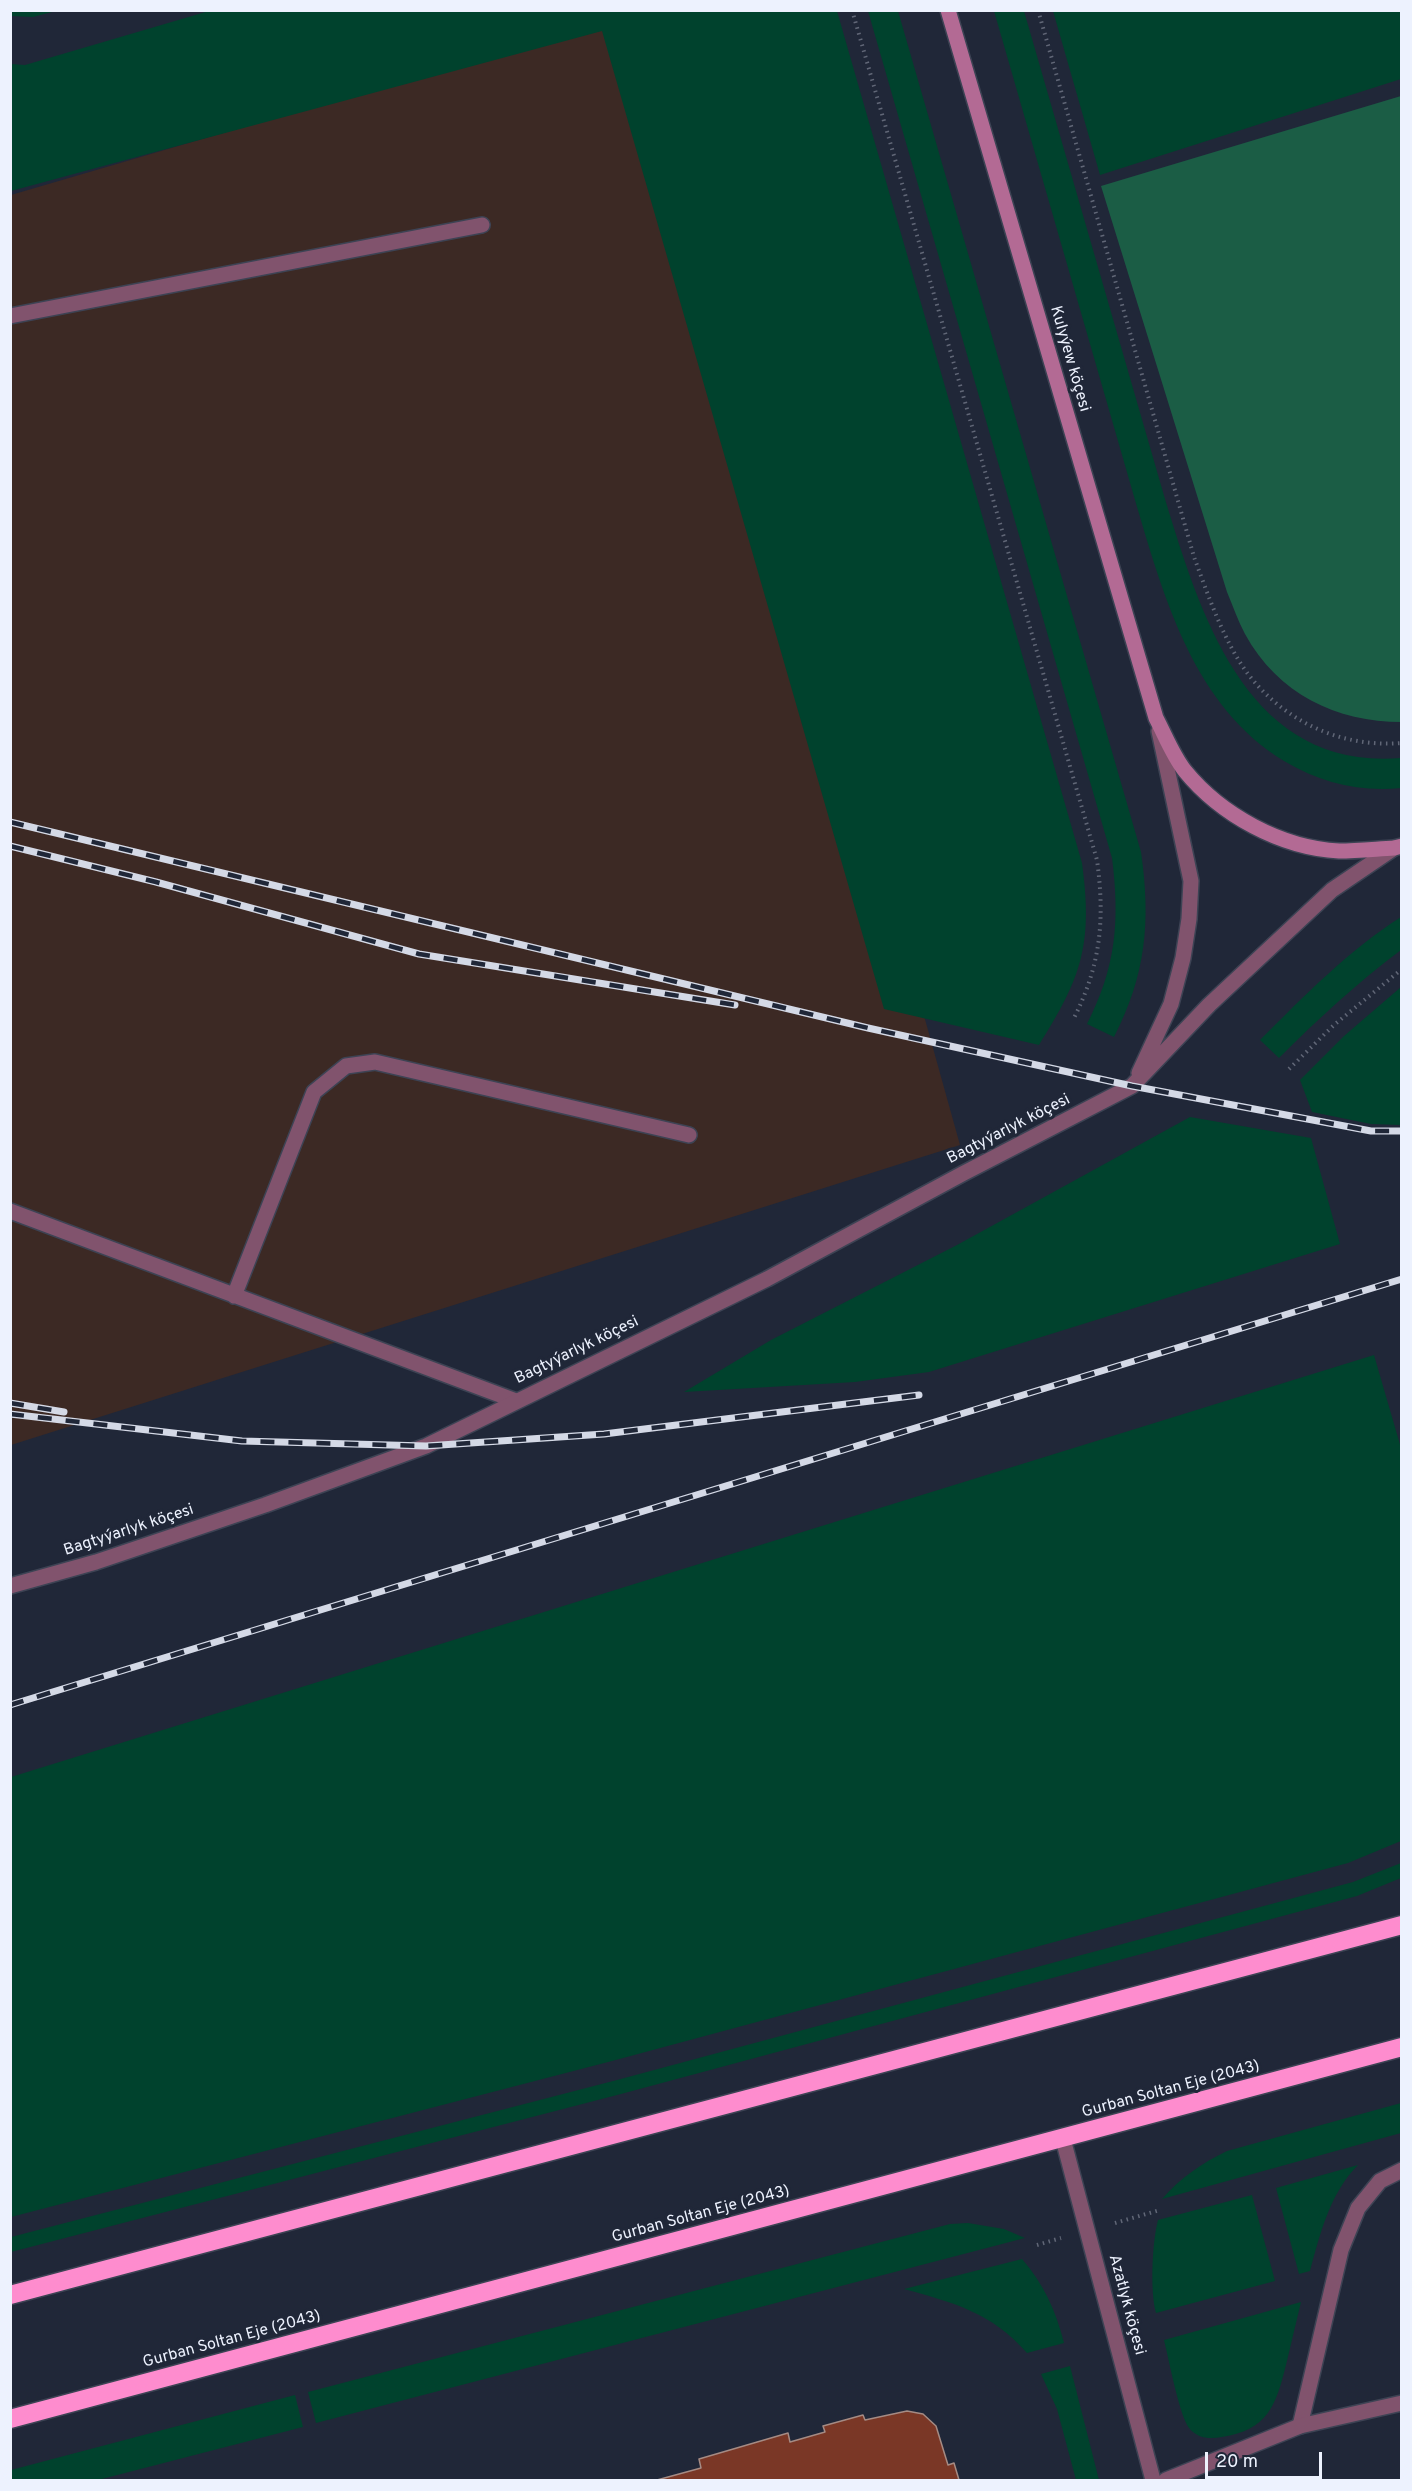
<!DOCTYPE html>
<html>
<head>
<meta charset="utf-8">
<style>
	body { margin:0 }
	#map { position:relative; width:1412px; height:2491px; overflow:hidden; background:#202738; font-family:Overpass,sans-serif }
	canvas { display:block }
	.frame { position:absolute; inset:0; border:12px solid #edf2fe; pointer-events:none }
	.scale { position:absolute; left:1205px; top:2452px; width:117px; height:27px; box-sizing:border-box; border:3px solid #edf2fe; border-top:0; padding-left:8px; font-size:18px; line-height:21px; white-space:nowrap; color:#edf2fe; -webkit-text-stroke:4px #202738; paint-order:stroke }
</style>
</head>
<body>
<div id="map">
<canvas width="1412" height="2491"></canvas>
<div class="frame"></div>
<div class="scale">20 m</div>
</div>
<script>
const g = document.querySelector('canvas').getContext('2d');
g.lineJoin = 'round';
function fill(path, color) {
  g.fillStyle = color;
  g.fill(path, 'evenodd');
}
function stroke(path, color, width, dash) {
  g.strokeStyle = color;
  g.lineWidth = width;
  g.lineCap = dash ? 'butt' : 'round';
  g.setLineDash(dash || []);
  g.stroke(path);
}
function write(font, color, halo, rows, align = 'center') {
  g.font = font + ' Overpass,sans-serif';
  g.lineWidth = 6;
  g.setLineDash([]);
  g.textBaseline = 'middle';
  g.strokeStyle = halo;
  g.fillStyle = color;
  for (const [text, x, y, turn = 0] of rows) {
    g.save();
    g.translate(x, y);
    g.rotate((+turn || 0) * Math.PI / 180);
    g.textAlign = isNaN(turn) ? turn : align;
    if (halo) g.strokeText(text, 0, 0);
    g.fillText(text, 0, 0);
    g.restore();
  }
}
fill(new Path2D(`
	M 639,11 L 644,11 L 960,1145 L 11,1445 L 11,195 Z`), '#3c2924');
fill(new Path2D(`
	M 10,11 L 11,10 L 56,11 L 33,17 L 11,16 Z
	M 209,11 L 837,11 L 1082,863 C 1093,944 1082,977 1039,1045 L 884,1009 L 602,31 L 11,191 L 11,64 L 25,65 Z
	M 868,11 L 898,11 L 1141,852 C 1151,921 1146,975 1114,1037 L 1087,1024 C 1116,967 1120,921 1112,858 Z
	M 994,11 L 1024,11 L 1165,499 C 1201,617 1248,771 1401,758 L 1401,788 C 1359,792 1321,783 1284,761 C 1195,707 1165,601 1137,507 Z
	M 1053,11 L 1401,11 L 1401,79 L 1100,175 Z
	M 1401,917 L 1401,950 C 1357,983 1318,1019 1279,1058 L 1260,1040 C 1304,996 1349,950 1401,917 Z
	M 1401,987 L 1401,1125 L 1371,1124 L 1312,1112 L 1300,1080 L 1344,1036 Z
	M 1190,1117 L 1311,1138 L 1340,1244 L 929,1372 L 855,1382 L 684,1392 L 771,1340 L 957,1245 Z
	M 1374,1355 L 1401,1448 L 1401,1841 L 1348,1863 L 612,2061 L 11,2217 L 11,1777 Z
	M 1401,1863 L 1401,1878 L 1357,1896 L 621,2094 L 11,2252 L 11,2237 L 617,2080 L 1353,1882 Z
	M 1401,2103 L 1401,2133 L 1162,2199 C 1180,2178 1202,2163 1227,2151 Z
	M 1358,2165 C 1330,2193 1320,2234 1310,2271 L 1299,2274 L 1276,2188 Z
	M 1252,2195 L 1275,2281 L 1156,2313 C 1150,2291 1152,2243 1158,2220 Z
	M 968,2223 L 1004,2229 L 1025,2238 L 316,2423 L 308,2392 L 950,2224 Z
	M 1022,2259 C 1044,2284 1056,2311 1064,2343 L 1027,2353 C 991,2312 954,2303 904,2289 Z
	M 1301,2302 C 1296,2323 1291,2344 1286,2365 C 1276,2405 1268,2430 1222,2437 C 1210,2439 1198,2439 1189,2428 C 1179,2414 1169,2360 1164,2340 Z
	M 1070,2366 L 1099,2480 L 1076,2480 L 1057,2409 L 1041,2374 Z
	M 295,2395 L 303,2427 L 98,2480 L 11,2480 L 11,2470 Z`), '#00422d');
fill(new Path2D(`
	M 1401,96 L 1402,722 C 1336,722 1278,694 1245,634 C 1238,621 1233,606 1227,592 L 1101,186 Z`), '#1b5d45');
const building = new Path2D(`
	M 907,2411 L 923,2414 L 936,2426 L 948,2465 L 954,2463 L 959,2480 L 657,2480 L 701,2468 L 699,2459 L 788,2433 L 790,2442 L 825,2432 L 823,2426 L 863,2415 L 865,2420 Z`);
fill(building, '#7a3726');
stroke(building, '#a58b84', 1.5);
const lane = new Path2D(`
	M 10,316 L 482,225
	M 10,1211 L 516,1401
	M 234,1296 L 314,1092 L 346,1066 L 375,1062 L 689,1135
	M 1300,2426 L 1341,2250 L 1358,2208 L 1380,2181 L 1402,2170`);
const street = new Path2D(`
	M 1139,1073 L 1171,1004 L 1183,958 L 1189,919 L 1191,881 L 1159,731
	M 10,1586 L 96,1562 L 265,1505 L 426,1446 L 767,1279 L 964,1173 L 1132,1086 L 1209,1005 L 1332,890 L 1394,848
	M 1063,2139 L 1153,2480
	M 1166,2480 L 1300,2426 L 1402,2403`);
const secondary = new Path2D(`
	M 948,10 L 1156,718 C 1165,735 1173,756 1185,771 C 1221,815 1281,848 1339,851 C 1357,851 1376,849 1394,848 L 1402,846`);
const highway = new Path2D(`
	M 10,2295 L 1402,1925
	M 10,2419 L 1402,2047`);
stroke(lane, '#3d4354', 18);
stroke(street, '#3d4354', 18);
stroke(secondary, '#3d4354', 18);
stroke(highway, '#3d4354', 21);
stroke(new Path2D(`
	M 852,10 L 1097,860 C 1105,919 1101,964 1074,1018
	M 1038,10 L 1194,557 C 1208,595 1224,642 1248,674 C 1285,722 1342,748 1402,743
	M 1289,1069 L 1334,1025 L 1402,969
	M 1115,2223 L 1160,2210
	M 1037,2245 L 1061,2238`), '#616777', 4, [1.5, 4.5]);
stroke(lane, '#81536d', 15);
stroke(street, '#81536d', 15);
stroke(secondary, '#b36a94', 15);
stroke(highway, '#fe8cce', 18);
const rail = new Path2D(`
	M 10,822 L 868,1028 L 1132,1086 L 1371,1131 L 1402,1131
	M 10,846 L 156,882 L 419,954 L 735,1005
	M 10,1403 L 64,1412
	M 10,1414 L 242,1441 L 426,1446 L 604,1434 L 919,1395
	M 10,1705 L 1402,1279`);
stroke(rail, '#d4d9e6', 7);
stroke(rail, '#202738', 4.5, [14]);
write('16px', '#edf2fe', '#202738', [
	["Kulyýew köçesi",1069,359,74],
	["Bagtyýarlyk köçesi",1009,1130,-27],
	["Bagtyýarlyk köçesi",577,1351,-26],
	["Bagtyýarlyk köçesi",129,1531,-18],
	["Gurban Soltan Eje (2043)",1171,2090,-15],
	["Gurban Soltan Eje (2043)",701,2215,-15],
	["Azatlyk köçesi",1126,2305,75],
	["Gurban Soltan Eje (2043)",232,2340,-15]
]);
</script>
</body>
</html>
